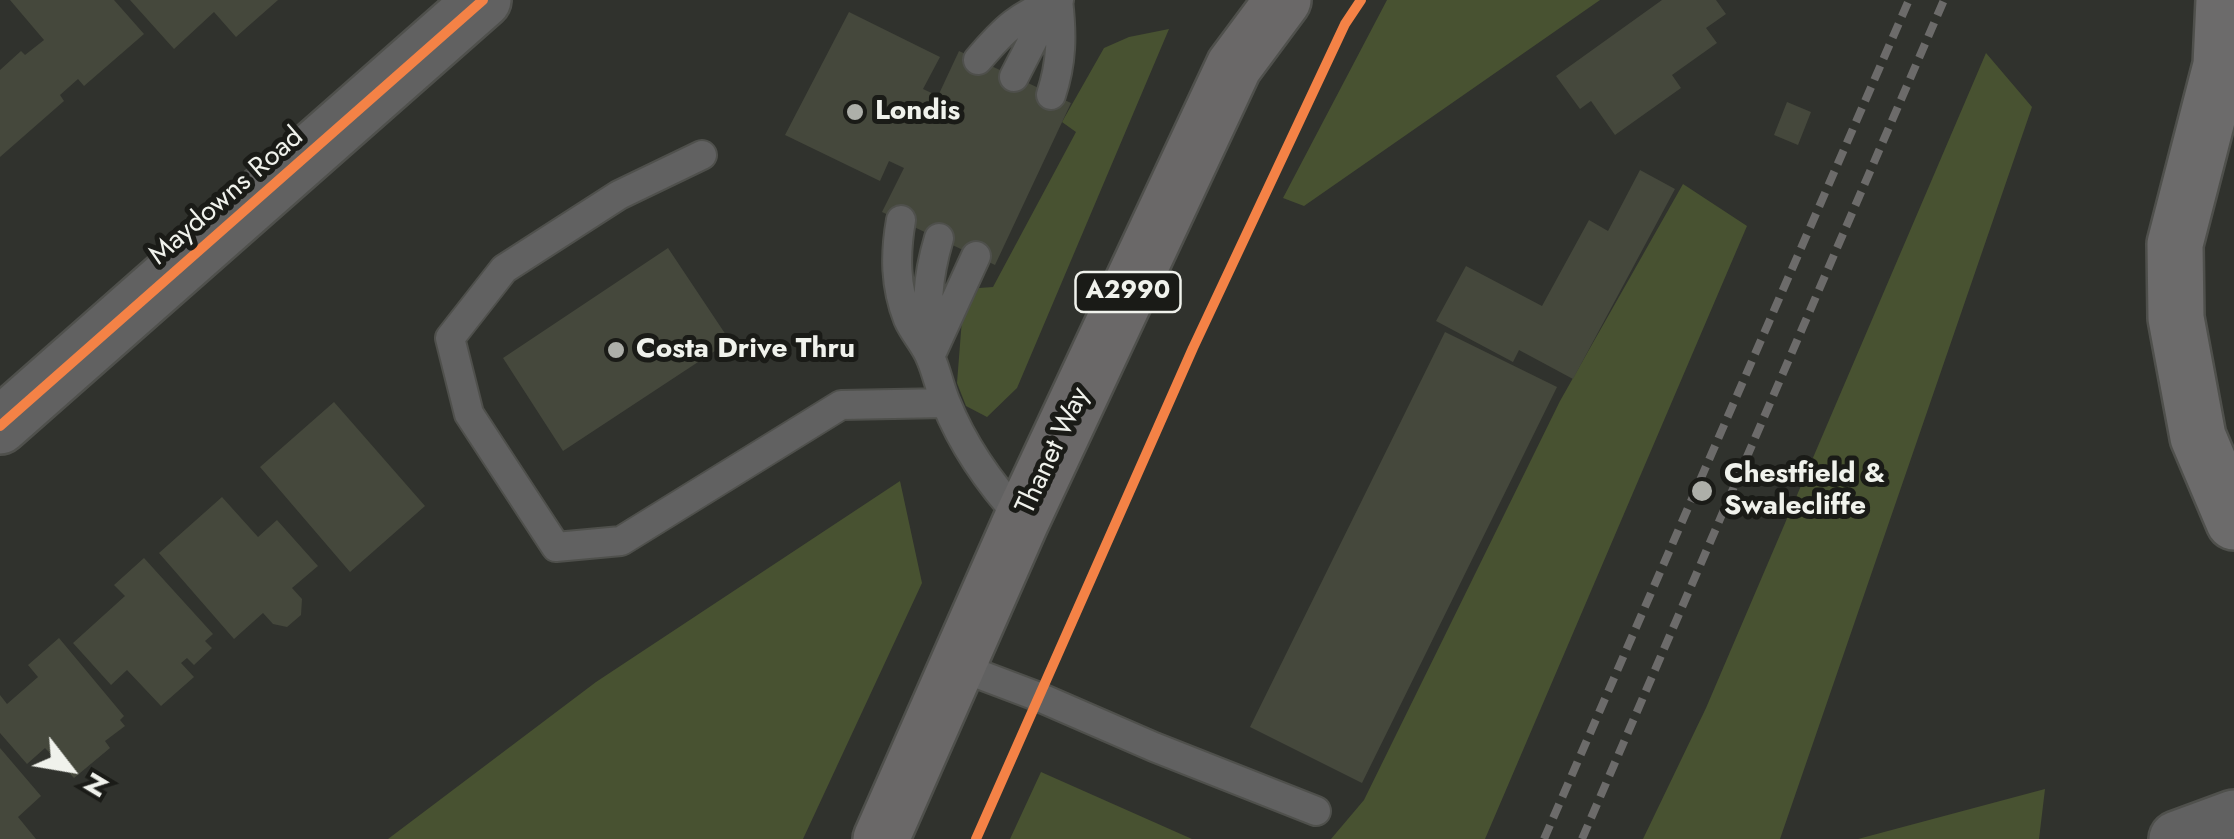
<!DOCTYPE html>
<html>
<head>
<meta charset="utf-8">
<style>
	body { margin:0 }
	#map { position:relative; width:2234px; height:839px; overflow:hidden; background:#30322d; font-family:Jost,sans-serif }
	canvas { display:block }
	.north { position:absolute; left:20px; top:719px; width:100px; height:100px; -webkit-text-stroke:8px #1a1b17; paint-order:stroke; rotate:121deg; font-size:28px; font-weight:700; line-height:40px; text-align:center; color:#f0f2ec }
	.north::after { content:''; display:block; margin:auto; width:35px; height:45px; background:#f0f2ec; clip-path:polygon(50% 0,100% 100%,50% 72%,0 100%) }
</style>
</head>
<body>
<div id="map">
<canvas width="2234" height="839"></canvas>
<div class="north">N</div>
</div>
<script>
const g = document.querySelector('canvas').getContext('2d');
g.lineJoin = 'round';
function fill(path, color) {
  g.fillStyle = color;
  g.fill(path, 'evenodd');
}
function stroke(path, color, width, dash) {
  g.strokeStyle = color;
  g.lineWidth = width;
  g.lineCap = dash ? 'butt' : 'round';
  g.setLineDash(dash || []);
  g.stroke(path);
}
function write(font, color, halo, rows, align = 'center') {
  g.font = font + ' Jost,sans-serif';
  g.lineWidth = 10;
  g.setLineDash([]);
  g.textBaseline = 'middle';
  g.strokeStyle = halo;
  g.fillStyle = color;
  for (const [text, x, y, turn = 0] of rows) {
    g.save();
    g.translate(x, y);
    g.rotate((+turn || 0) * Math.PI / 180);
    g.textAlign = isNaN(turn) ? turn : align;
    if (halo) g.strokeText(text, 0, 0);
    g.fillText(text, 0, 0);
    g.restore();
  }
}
fill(new Path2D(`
	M 1387,0 L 1600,0 L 1304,206 L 1283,198 Z
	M 1169,29 L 1017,388 L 987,417 L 966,406 L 957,383 L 962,319 L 979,288 L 993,287 L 1076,132 L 1062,122 L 1104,48 L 1129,37 Z
	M 1986,53 L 2032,107 L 1780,839 L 1643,839 L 1706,708 Z
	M 1683,184 L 1747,226 L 1485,839 L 1331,839 L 1364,800 L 1560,401 Z
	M 900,481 L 922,583 L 803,839 L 388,839 L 596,682 Z
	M 1041,772 L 1192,839 L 1010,839 Z
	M 2045,789 L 2039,839 L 1858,839 Z`), '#485231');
fill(new Path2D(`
	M 10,0 L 114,0 L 144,34 L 84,86 L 78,79 L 60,95 L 64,101 L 0,157 L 0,70 L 21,51 L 25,55 L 44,40 Z
	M 130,0 L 278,0 L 236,37 L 214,12 L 174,49 Z
	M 1662,0 L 1716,0 L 1726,14 L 1706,28 L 1717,43 L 1672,75 L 1681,88 L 1615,135 L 1591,101 L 1580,109 L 1556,76 Z
	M 849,12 L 940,57 L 923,89 L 938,96 L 959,51 L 1071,103 L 995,265 L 882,212 L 904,168 L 889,161 L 880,181 L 785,135 Z
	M 1787,102 L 1811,112 L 1798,145 L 1774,135 Z
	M 1640,170 L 1675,189 L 1573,379 L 1519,350 L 1513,362 L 1436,321 L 1466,266 L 1542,306 L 1589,220 L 1608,231 Z
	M 668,248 L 730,341 L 563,451 L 503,358 Z
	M 1445,332 L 1557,387 L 1362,783 L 1250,727 Z
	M 334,402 L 425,506 L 350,572 L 260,467 Z
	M 222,497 L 258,537 L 277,520 L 318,566 L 292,588 L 302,599 L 301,615 L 287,627 L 273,624 L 263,613 L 234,639 L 159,553 Z
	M 144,558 L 213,634 L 205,641 L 212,648 L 194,665 L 187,658 L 181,663 L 194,677 L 161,706 L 127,670 L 111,685 L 73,643 L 125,596 L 114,585 Z
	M 59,638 L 124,716 L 120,720 L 125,726 L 105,741 L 110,748 L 74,778 L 45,748 L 27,764 L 0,733 L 0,695 L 7,704 L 38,677 L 28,665 Z
	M 0,748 L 41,796 L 18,817 L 36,839 L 0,839 Z`), '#45483c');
const service = new Path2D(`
	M 978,60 C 1005,28 1019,15 1059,0
	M 1014,77 L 1035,36 L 1058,0
	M 1051,95 C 1062,62 1062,34 1058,0
	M 702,155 L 619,195 L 504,269 L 450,338 L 469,414 L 556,547 L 621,541 L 841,405 L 946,403
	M 901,220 C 895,254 895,286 908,319 C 914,333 926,345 931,359 C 937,373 940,389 946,403 C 964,448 990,484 1022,519
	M 930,349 C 927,305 926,282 939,238
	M 933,350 L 976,256
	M 957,666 L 1039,697 L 1154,747 L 1316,811`);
const minor = new Path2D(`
	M 0,426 L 483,0
	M 2177,839 L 2234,818`);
const secondary = new Path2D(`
	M 2224,0 L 2221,65 L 2175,244 L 2176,318 L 2198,437 L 2234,522`);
const primary = new Path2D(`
	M 881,839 L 1022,519 L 1234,66 L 1283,0`);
stroke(service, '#4f504c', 32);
stroke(minor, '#4f504c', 60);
stroke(secondary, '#4f504c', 60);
stroke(primary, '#4f504c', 60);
stroke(service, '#616161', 28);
stroke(minor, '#616161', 55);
stroke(secondary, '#6c6b6b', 55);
stroke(primary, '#6a6868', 55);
stroke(new Path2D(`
	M 1544,839 L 1909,0
	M 1582,839 L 1944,0`), '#6c6b6a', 8, [15, 8]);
stroke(new Path2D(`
	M 0,426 L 483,0
	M 976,839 L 1193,348 L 1345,24 L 1361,0`), '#f48246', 10);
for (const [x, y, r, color] of [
	[855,112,10,"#adafa9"],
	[616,350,10,"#adafa9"],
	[1702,491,12,"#adafa9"]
]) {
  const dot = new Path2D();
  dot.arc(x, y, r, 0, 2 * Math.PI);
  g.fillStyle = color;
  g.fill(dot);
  stroke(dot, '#1a1b17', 4);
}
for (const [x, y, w] of [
	[1128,292,105]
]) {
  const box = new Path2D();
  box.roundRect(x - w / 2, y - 20, w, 40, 8);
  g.fillStyle = '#1a1b17';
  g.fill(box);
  stroke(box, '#f0f2ec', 2.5);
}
write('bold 25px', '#f0f2ec', null, [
	["A2990",1128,292]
]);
write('bold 28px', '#f0f2ec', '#1a1b17', [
	["Londis",875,112],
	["Costa Drive Thru",636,350],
	["Chestfield &",1724,475],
	["Swalecliffe",1724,507]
], 'left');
write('28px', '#f0f2ec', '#1a1b17', [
	["Maydowns Road",227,197,-41],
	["Thanet Way",1054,451,-65]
]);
</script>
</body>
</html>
